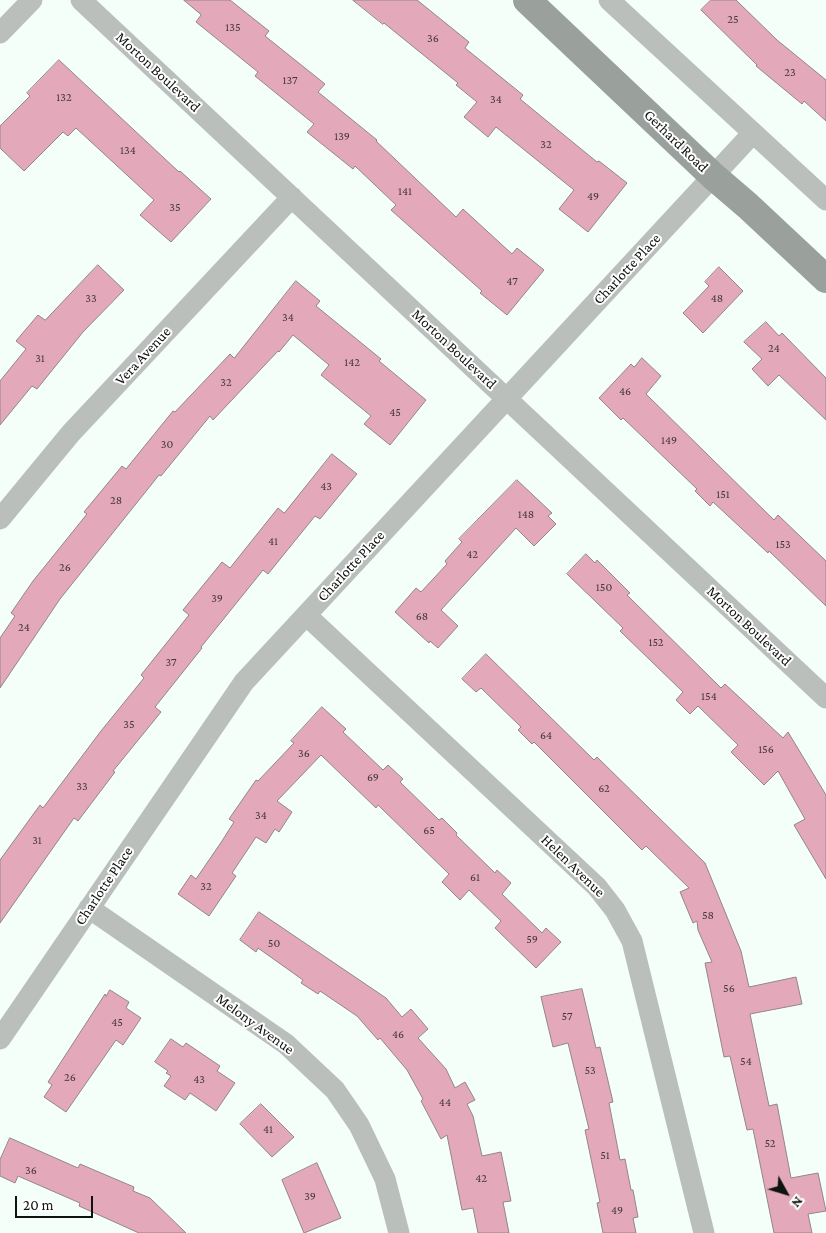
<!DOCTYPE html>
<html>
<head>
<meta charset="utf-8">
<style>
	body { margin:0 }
	#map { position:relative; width:826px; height:1233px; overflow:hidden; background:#f3fff8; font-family:"Crimson Pro",serif }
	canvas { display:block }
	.north { position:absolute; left:761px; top:1168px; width:50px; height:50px; -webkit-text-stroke:4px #fff; paint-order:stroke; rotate:129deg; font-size:14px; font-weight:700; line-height:20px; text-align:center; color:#0f1311 }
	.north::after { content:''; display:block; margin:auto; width:18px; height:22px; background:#0f1311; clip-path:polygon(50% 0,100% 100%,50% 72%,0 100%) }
	.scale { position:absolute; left:15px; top:1196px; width:78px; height:22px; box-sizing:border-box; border:2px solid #0f1311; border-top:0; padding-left:6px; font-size:15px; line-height:18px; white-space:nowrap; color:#0f1311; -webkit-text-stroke:4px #fff; paint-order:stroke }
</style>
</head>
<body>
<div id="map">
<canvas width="826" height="1233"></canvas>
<div class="north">N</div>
<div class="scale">20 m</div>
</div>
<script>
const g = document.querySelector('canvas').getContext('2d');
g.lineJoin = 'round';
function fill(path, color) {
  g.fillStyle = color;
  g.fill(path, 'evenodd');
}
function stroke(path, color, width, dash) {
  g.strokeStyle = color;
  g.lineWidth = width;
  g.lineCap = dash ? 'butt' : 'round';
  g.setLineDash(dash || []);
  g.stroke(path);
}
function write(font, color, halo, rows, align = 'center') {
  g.font = font + ' "Crimson Pro",serif';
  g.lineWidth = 4;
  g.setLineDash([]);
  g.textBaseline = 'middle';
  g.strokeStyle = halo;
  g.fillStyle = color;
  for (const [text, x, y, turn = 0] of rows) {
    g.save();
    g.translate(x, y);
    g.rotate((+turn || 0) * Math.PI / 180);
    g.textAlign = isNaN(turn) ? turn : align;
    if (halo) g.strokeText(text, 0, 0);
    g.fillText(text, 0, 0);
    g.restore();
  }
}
const building = new Path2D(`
	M 184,0 L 230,0 L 269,31 L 265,36 L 325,84 L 318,92 L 377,140 L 376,141 L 456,217 L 463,209 L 512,254 L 517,248 L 544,270 L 507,315 L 480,293 L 482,291 L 391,210 L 396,205 L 355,166 L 353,169 L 307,132 L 314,124 L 255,76 L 258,72 L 196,22 L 201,15 Z
	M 353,0 L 417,0 L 469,42 L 465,48 L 523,95 L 520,99 L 597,162 L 599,161 L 627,183 L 588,232 L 559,209 L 574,190 L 496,127 L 488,137 L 464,117 L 477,102 L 456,85 L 458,83 L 384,23 L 383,24 Z
	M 711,0 L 736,0 L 777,40 L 826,80 L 826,121 L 804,101 L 802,104 L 756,66 L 757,65 L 701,10 Z
	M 59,60 L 179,172 L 180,171 L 211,199 L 171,242 L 140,215 L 154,200 L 76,128 L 68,136 L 63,132 L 24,171 L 0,148 L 0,126 L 30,96 L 27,93 Z
	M 98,265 L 124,290 L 83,332 L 37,389 L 32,386 L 0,425 L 0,381 L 26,349 L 16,341 L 38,315 L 45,320 Z
	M 719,267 L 743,291 L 703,333 L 683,313 L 709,286 L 705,282 Z
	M 296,281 L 320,301 L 316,306 L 381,359 L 379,361 L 426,400 L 390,445 L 364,424 L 371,416 L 321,375 L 329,365 L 293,335 L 279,352 L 278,351 L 213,420 L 210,416 L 161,476 L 159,475 L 60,599 L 0,688 L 0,638 L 15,616 L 11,613 L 33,581 L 87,514 L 84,512 L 122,466 L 126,469 L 173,411 L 175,412 L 230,354 L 234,358 Z
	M 766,322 L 779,336 L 782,333 L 826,378 L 826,420 L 779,375 L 768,386 L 752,369 L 762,359 L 744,342 Z
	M 642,358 L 661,376 L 646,394 L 774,520 L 778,515 L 826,561 L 826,606 L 769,551 L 768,553 L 713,502 L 710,506 L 695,491 L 697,489 L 623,418 L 621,420 L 599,398 L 631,364 L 634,367 Z
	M 332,454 L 357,474 L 320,519 L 315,516 L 268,574 L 263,570 L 201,647 L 202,648 L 155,707 L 161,712 L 113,771 L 115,772 L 78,821 L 74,818 L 0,923 L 0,860 L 40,805 L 43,808 L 101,731 L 144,678 L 141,675 L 189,615 L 183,610 L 222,562 L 230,568 L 278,508 L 284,513 Z
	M 517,480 L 552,513 L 548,516 L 556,524 L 534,546 L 516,528 L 441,610 L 458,626 L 438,648 L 430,641 L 429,643 L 395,612 L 416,588 L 421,592 L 447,564 L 445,561 L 462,542 L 459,539 Z
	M 586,554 L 595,563 L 597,560 L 630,593 L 627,595 L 721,688 L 725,684 L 783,738 L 788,732 L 826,795 L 826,879 L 794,825 L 805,819 L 778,771 L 764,785 L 731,752 L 738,745 L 698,706 L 690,714 L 676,700 L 683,692 L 620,631 L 623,628 L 567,574 Z
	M 486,654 L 594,760 L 597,757 L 705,863 L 741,951 L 749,987 L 796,977 L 802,1004 L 750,1014 L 769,1106 L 777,1104 L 791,1178 L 818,1173 L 826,1211 L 808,1214 L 812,1233 L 774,1233 L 753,1129 L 747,1130 L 730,1056 L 724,1057 L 705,963 L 712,962 L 698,930 L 697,921 L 693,923 L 680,892 L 689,888 L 646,846 L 642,850 L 534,742 L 532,744 L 518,730 L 521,727 L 481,688 L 476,692 L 462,679 Z
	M 322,707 L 346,729 L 343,732 L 383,770 L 388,765 L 403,779 L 400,782 L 439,820 L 442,818 L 457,833 L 456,835 L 495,873 L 497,870 L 511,883 L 502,894 L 542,933 L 546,928 L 561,942 L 536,968 L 495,928 L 501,921 L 469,890 L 460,900 L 442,882 L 449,874 L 378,805 L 376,808 L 321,755 L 277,801 L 292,812 L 279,832 L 275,829 L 266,843 L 256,837 L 232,873 L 236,876 L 209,916 L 178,894 L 191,875 L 196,879 L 222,841 L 234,822 L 229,819 L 256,780 L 258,781 L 294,743 L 291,741 Z
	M 259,912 L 386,998 L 402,1017 L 411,1009 L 428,1029 L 418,1038 L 446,1069 L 455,1088 L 465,1082 L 475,1100 L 467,1104 L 473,1116 L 482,1156 L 501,1152 L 511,1201 L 503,1202 L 509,1233 L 478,1233 L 473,1208 L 462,1210 L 447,1135 L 441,1139 L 421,1101 L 423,1099 L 407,1070 L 380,1038 L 378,1040 L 357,1016 L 320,991 L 318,994 L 301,983 L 303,980 L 258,948 L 256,952 L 240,940 Z
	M 582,989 L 596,1048 L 600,1047 L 613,1102 L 609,1103 L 620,1160 L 625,1159 L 631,1190 L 633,1190 L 638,1217 L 633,1218 L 636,1233 L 603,1233 L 597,1203 L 600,1202 L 585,1130 L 589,1129 L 568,1043 L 553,1047 L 541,997 Z
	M 110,990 L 129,1002 L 126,1008 L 141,1018 L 123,1045 L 116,1040 L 66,1112 L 44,1097 L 52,1085 L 48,1082 L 105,994 L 106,996 Z
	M 171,1039 L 183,1047 L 186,1043 L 220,1066 L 217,1071 L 235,1083 L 216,1111 L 190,1093 L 185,1100 L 164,1086 L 171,1076 L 166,1073 L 168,1071 L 155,1062 Z
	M 261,1104 L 294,1137 L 272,1157 L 240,1124 Z
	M 10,1138 L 78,1168 L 80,1164 L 134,1187 L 133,1191 L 150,1198 L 186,1233 L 139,1233 L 79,1206 L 80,1203 L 18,1176 L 15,1183 L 0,1176 L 0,1160 Z
	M 317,1163 L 341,1218 L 304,1233 L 282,1180 Z`);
fill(building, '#e3a9ba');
stroke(building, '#928589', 1);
stroke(new Path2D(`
	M 81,0 L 826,698
	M 609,0 L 826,200
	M 0,33 L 32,0
	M 0,519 L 71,433 L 292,197
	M 306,615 L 597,887 L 615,910 L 632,941 L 704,1233
	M 89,908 L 286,1044 L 335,1090 L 359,1125 L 385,1179 L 399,1233
	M 0,1039 L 244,682 L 753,133`), '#babfbc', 21);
stroke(new Path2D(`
	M 527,0 L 713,176 L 748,206 L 826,279`), '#9aa19d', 28);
write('12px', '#44383b', null, [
	["25",733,19],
	["135",233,27],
	["36",433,38],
	["23",790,72],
	["137",290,80],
	["132",64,97],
	["34",496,99],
	["139",342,136],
	["32",546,144],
	["134",128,150],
	["141",405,191],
	["49",593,196],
	["35",175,207],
	["47",512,281],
	["33",91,298],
	["48",717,298],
	["34",288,317],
	["24",774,348],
	["31",40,358],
	["142",352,362],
	["32",226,382],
	["46",625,391],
	["45",395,412],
	["149",669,440],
	["30",167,444],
	["43",326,486],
	["151",723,494],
	["28",116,500],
	["148",526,514],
	["41",273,541],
	["153",783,544],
	["42",472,554],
	["26",65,567],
	["150",604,587],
	["39",217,598],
	["68",422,616],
	["24",24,627],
	["152",656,642],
	["37",171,662],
	["154",709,696],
	["35",129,724],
	["64",546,735],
	["156",766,749],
	["36",304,753],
	["69",373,777],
	["33",82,786],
	["62",604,788],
	["34",261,815],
	["65",429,830],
	["31",37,840],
	["61",475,877],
	["32",206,886],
	["58",708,915],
	["59",532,939],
	["50",274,943],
	["56",729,988],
	["57",567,1016],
	["45",117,1022],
	["46",398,1034],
	["54",746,1061],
	["53",590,1070],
	["26",70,1077],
	["43",199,1079],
	["44",445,1102],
	["41",268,1129],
	["52",770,1143],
	["51",605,1155],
	["36",31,1170],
	["42",481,1178],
	["39",310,1196],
	["49",617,1210]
]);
write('15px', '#0f1311', '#fff', [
	["Morton Boulevard",158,72,43],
	["Gerhard Road",676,141,44],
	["Charlotte Place",627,269,-47],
	["Morton Boulevard",454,349,43],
	["Vera Avenue",143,356,-47],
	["Charlotte Place",351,566,-47],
	["Morton Boulevard",749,626,43],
	["Helen Avenue",573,866,44],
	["Charlotte Place",104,886,-56],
	["Melony Avenue",255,1024,36]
]);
</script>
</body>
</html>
